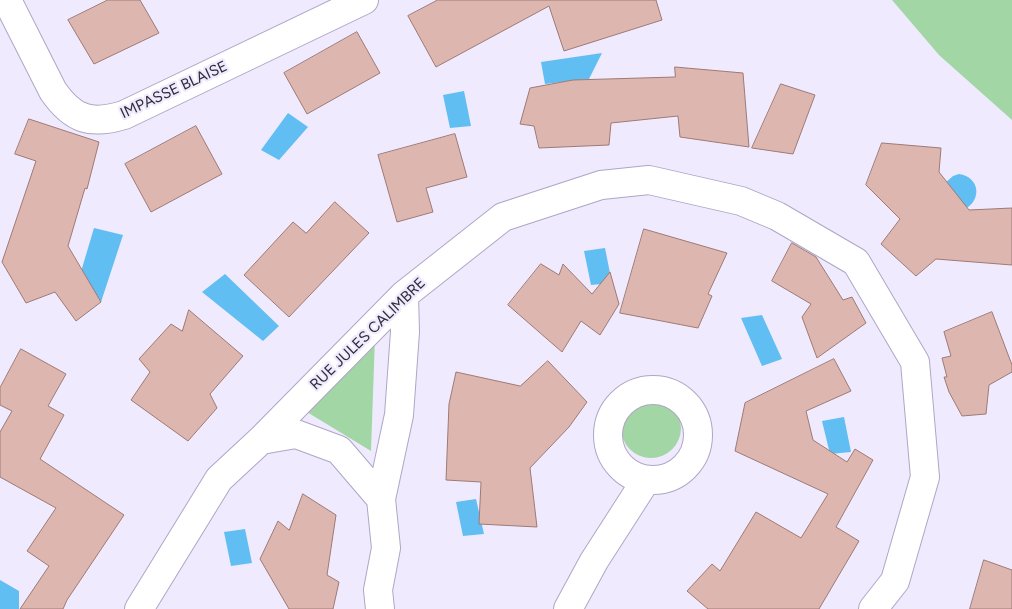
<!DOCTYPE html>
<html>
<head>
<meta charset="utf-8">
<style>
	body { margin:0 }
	canvas { display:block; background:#efeafe }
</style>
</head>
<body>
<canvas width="1012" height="609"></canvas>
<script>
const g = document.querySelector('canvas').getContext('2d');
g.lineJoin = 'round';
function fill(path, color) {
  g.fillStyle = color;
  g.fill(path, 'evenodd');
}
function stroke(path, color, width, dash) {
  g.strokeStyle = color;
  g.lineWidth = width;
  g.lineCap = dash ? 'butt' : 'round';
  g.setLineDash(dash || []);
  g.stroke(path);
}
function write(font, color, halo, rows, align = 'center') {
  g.font = font + ' Figtree,sans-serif';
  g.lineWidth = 4.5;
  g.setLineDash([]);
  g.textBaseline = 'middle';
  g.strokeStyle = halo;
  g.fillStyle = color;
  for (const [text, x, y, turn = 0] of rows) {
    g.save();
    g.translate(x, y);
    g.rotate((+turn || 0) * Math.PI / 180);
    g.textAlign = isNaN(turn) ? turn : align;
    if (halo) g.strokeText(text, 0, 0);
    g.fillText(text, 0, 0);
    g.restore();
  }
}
fill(new Path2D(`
	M 892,0 L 1012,0 L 1012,120 L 939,55 Z
	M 375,337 L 371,451 L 302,409 Z
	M621 428a30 30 0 1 1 60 0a30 30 0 1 1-60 0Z`), '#a2d6a5');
fill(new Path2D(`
	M 602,53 L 589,79 L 545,84 L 541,62 Z
	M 464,91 L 471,126 L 450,128 L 443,95 Z
	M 288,113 L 308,127 L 279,160 L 261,150 Z
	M 959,174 C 980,177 982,200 965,209 L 944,184 L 953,176 Z
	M 94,228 L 123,235 L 101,302 L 77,285 Z
	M 605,248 L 612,283 L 591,285 L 584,251 Z
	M 225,274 L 279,326 L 263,341 L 202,292 Z
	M 762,315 L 782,359 L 762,366 L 741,318 Z
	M 844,417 L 851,452 L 830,454 L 822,421 Z
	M 476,499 L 484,534 L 463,536 L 456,502 Z
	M 245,529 L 252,563 L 231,566 L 224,532 Z
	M 0,580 L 19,591 L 19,609 L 0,609 Z`), '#61bef2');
const building = new Path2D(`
	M 108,0 L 140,0 L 159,33 L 94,64 L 68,20 Z
	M 438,0 L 656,0 L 662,20 L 564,51 L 549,6 L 436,67 L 408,16 Z
	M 357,32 L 380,73 L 307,114 L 284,73 Z
	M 675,67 L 743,73 L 749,147 L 680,137 L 678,116 L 611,123 L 609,145 L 539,148 L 534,126 L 520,124 L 530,88 L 573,80 L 675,77 Z
	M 781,84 L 815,95 L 793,154 L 752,148 Z
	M 29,119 L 99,142 L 87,189 L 85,188 L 68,246 L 101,302 L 76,321 L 55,292 L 26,303 L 2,262 L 36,161 L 15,154 Z
	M 196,126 L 222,174 L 151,212 L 125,164 Z
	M 455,134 L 467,177 L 426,188 L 433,212 L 397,222 L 378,155 Z
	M 882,143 L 941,148 L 939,172 L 969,210 L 1012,208 L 1012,265 L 936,259 L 916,276 L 881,244 L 900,219 L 866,185 Z
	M 335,202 L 369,233 L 289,317 L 244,275 L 293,222 L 306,233 Z
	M 644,229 L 727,253 L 708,294 L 712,296 L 698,328 L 620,313 Z
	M 792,243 L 816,257 L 843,300 L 852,297 L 866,323 L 817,358 L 802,317 L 811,304 L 772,281 Z
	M 541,264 L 559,275 L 563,264 L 592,294 L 610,272 L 619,304 L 600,335 L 581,321 L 562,352 L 508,305 Z
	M 189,310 L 243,356 L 210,394 L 217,408 L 188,441 L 131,400 L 150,372 L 139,359 L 171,324 L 182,331 Z
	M 992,312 L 1012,365 L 1012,372 L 989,385 L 986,414 L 962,416 L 949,392 L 944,377 L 947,377 L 942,358 L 951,356 L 944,332 Z
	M 21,349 L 66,374 L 48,406 L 64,415 L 40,459 L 124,515 L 67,600 L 63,609 L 20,609 L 49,566 L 27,551 L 56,508 L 0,477 L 0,432 L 12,411 L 0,405 L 0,388 Z
	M 834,359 L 851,391 L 806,411 L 813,440 L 847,462 L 855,449 L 873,460 L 836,527 L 859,541 L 819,609 L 708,609 L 687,591 L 712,564 L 720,571 L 756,512 L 801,538 L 828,494 L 735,451 L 745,403 Z
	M 548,361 L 587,402 L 569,427 L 530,468 L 537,527 L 479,524 L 481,482 L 446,480 L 449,404 L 456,372 L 520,386 Z
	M 303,494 L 336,515 L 327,575 L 339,582 L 333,609 L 289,609 L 260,559 L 278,521 L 289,530 Z
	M 984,560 L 1012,570 L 1012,609 L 970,609 Z`);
fill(building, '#ddb6b0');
stroke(building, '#9e7a75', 1);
const minor = new Path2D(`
	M 7,0 L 53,91 C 73,120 91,125 124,115 L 364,0
	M608 435a45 45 0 1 1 90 0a45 45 0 1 1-90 0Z
	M 261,440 L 296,434 L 339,450 L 381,499
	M 139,609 L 219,479 L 261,440 L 404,295 L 503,217 L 601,185 L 649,180 L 741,201 L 777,216 L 856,262 L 915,362 L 925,477 L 895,581 L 873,609
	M 380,609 L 378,590 L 386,548 L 381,499 L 399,415 L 405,332 L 404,295
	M 568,609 L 594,561 L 646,480`);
stroke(minor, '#afa6c5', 30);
stroke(minor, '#fff', 28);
write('15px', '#2f2b38', '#efeafe', [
	["IMPASSE BLAISE",174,90,-25],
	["RUE JULES CALIMBRE",368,334,-44]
]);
</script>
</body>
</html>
